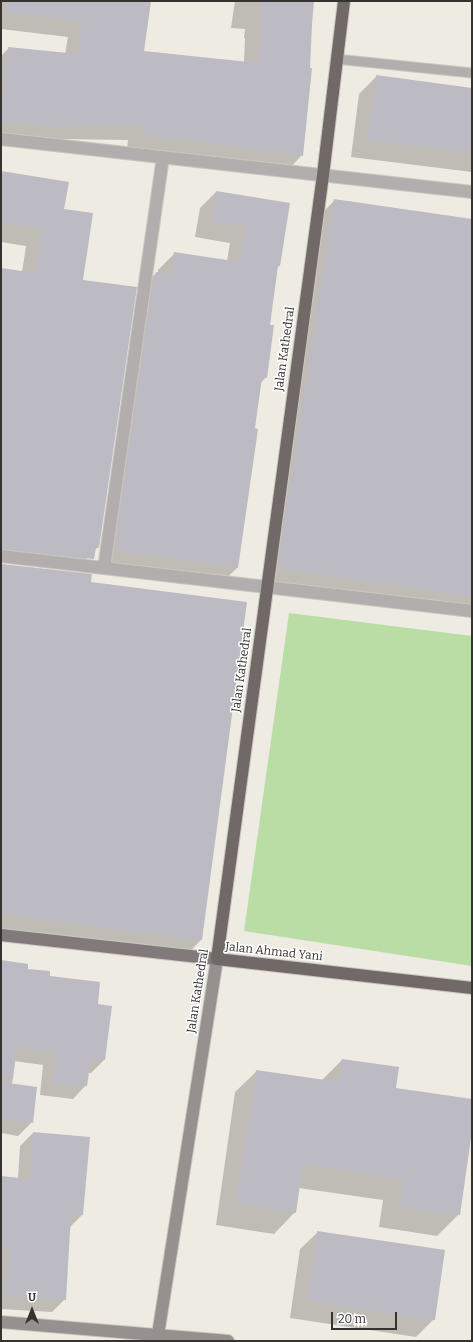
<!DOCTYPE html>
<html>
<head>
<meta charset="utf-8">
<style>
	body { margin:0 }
	#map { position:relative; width:473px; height:1342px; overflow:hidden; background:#eeebe3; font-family:Bitter,serif }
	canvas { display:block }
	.frame { position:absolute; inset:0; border:2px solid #343330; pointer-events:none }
	.north { position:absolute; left:12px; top:1290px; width:40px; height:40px; -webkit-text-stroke:3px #fff; paint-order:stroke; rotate:0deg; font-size:11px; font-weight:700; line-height:16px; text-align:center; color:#343330 }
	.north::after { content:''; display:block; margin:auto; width:14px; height:18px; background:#343330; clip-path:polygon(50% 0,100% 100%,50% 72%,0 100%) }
	.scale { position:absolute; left:331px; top:1312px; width:66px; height:18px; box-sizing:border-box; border:2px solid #343330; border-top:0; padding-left:5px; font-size:12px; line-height:14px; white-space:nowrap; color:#343330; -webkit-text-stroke:3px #fff; paint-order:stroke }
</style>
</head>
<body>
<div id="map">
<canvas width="473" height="1342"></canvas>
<div class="frame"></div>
<div class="north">U</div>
<div class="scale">20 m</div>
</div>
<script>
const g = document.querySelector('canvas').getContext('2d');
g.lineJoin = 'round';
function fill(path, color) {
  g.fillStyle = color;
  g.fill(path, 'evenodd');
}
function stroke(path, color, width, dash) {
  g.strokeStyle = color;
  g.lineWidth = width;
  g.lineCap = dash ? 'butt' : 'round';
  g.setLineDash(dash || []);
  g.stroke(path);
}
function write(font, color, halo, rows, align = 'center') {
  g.font = font + ' Bitter,serif';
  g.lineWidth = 3;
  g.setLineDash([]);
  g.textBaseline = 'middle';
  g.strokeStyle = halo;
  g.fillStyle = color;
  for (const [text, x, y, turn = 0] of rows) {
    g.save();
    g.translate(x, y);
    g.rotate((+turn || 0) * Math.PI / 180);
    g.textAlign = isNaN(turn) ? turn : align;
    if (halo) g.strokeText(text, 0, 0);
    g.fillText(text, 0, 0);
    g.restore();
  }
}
fill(new Path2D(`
	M 289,613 L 472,636 L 472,966 L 244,931 Z`), '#badda6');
fill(new Path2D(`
	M 2,1 L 150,1 L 143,52 L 244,62 L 245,38 L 244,38 L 245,29 L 231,28 L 235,1 L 313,1 L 302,155 L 287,171 L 127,149 L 128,140 L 62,139 L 58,143 L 1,138 L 1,56 L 9,48 L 65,54 L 68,37 L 1,29 Z
	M 377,76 L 472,89 L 472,172 L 351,157 L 359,94 Z
	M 1,172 L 63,210 L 82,280 L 98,547 L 81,564 L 1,556 L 1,269 L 22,272 L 26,246 L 1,242 Z
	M 216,192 L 279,266 L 277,268 L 269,325 L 266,377 L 261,383 L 254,429 L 257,430 L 237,568 L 220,584 L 98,566 L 140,289 L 156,273 L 158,273 L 158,270 L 175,253 L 227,261 L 230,243 L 195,237 L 200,208 Z
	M 335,200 L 472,220 L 472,616 L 261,584 L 318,217 Z
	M 1,571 L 201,940 L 184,957 L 1,933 Z
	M 1,961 L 49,977 L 96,1005 L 104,1060 L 91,1073 L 88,1073 L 86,1085 L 73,1099 L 40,1095 L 43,1065 L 14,1061 L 12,1085 L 32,1122 L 18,1136 L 1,1133 Z
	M 342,1060 L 395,1089 L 472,1100 L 472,1124 L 459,1214 L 437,1236 L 379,1227 L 383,1200 L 299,1188 L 295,1212 L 274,1234 L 216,1225 L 235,1092 L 257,1071 L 322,1080 Z
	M 33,1133 L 82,1215 L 69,1228 L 65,1299 L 52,1312 L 1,1309 L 1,1177 L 18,1178 L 20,1146 Z
	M 318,1232 L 434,1319 L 416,1337 L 290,1318 L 300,1249 Z`), '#0003');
fill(new Path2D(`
	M 8,1 L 151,1 L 144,51 L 258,63 L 260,23 L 258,23 L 262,1 L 314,1 L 312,24 L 310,68 L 312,68 L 303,156 L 142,134 L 143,125 L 74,124 L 74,128 L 1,121 L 8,47 L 78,54 L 82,22 L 7,12 Z
	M 376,75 L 472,88 L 472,153 L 368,140 Z
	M 1,171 L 69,182 L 64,209 L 93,213 L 83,280 L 137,287 L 99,548 L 96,547 L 94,559 L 1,549 L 1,268 L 36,273 L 42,229 L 1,222 Z
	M 216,191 L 290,203 L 280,266 L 278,266 L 270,325 L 274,325 L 267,378 L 262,377 L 255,428 L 258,429 L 238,568 L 114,550 L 152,289 L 153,289 L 156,272 L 171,274 L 174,252 L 240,262 L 245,226 L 211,221 Z
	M 334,199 L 472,219 L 472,597 L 278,567 Z
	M 1,564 L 92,574 L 91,582 L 247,602 L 202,940 L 1,914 Z
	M 1,960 L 28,964 L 28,969 L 50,971 L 50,976 L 100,982 L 98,1004 L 112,1006 L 105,1060 L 91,1058 L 87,1086 L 53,1082 L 56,1052 L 17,1046 L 13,1079 L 1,1079 Z
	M 342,1059 L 399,1067 L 396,1088 L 472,1099 L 472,1131 L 460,1215 L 400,1206 L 404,1179 L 303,1164 L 296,1213 L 236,1204 L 256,1070 L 339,1082 Z
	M 1,1082 L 37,1087 L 33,1123 L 1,1118 Z
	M 33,1132 L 90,1137 L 83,1215 L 71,1214 L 66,1300 L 6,1296 L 9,1246 L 1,1245 L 1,1176 L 29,1179 Z
	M 317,1231 L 445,1250 L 435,1320 L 307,1300 Z`), '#bcbac2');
const lane = new Path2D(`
	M 336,59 L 472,73`);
const street = new Path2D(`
	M 1,139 L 472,192
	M 1,556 L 472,611
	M 104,568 L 163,157`);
const secondary = new Path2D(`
	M 1,1322 L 228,1341
	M 157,1341 L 217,959`);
const primary = new Path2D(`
	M 1,935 L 217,959`);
const highway = new Path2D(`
	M 344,1 L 323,175 L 217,959 L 472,988`);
stroke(lane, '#c9c6bf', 11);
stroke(street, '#c9c6bf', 14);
stroke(secondary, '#c9c6bf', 14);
stroke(primary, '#c9c6bf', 14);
stroke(highway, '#c9c6bf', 14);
stroke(lane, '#b2aead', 9);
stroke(street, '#b2aead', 12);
stroke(secondary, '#96908f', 12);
stroke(primary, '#827a7a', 12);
stroke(highway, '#716868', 12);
write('12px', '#343330', '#fff', [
	["Jalan Kathedral",285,349,-82],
	["Jalan Kathedral",242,670,-82],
	["Jalan Ahmad Yani",274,952,6],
	["Jalan Kathedral",198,991,-81]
]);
</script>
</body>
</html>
